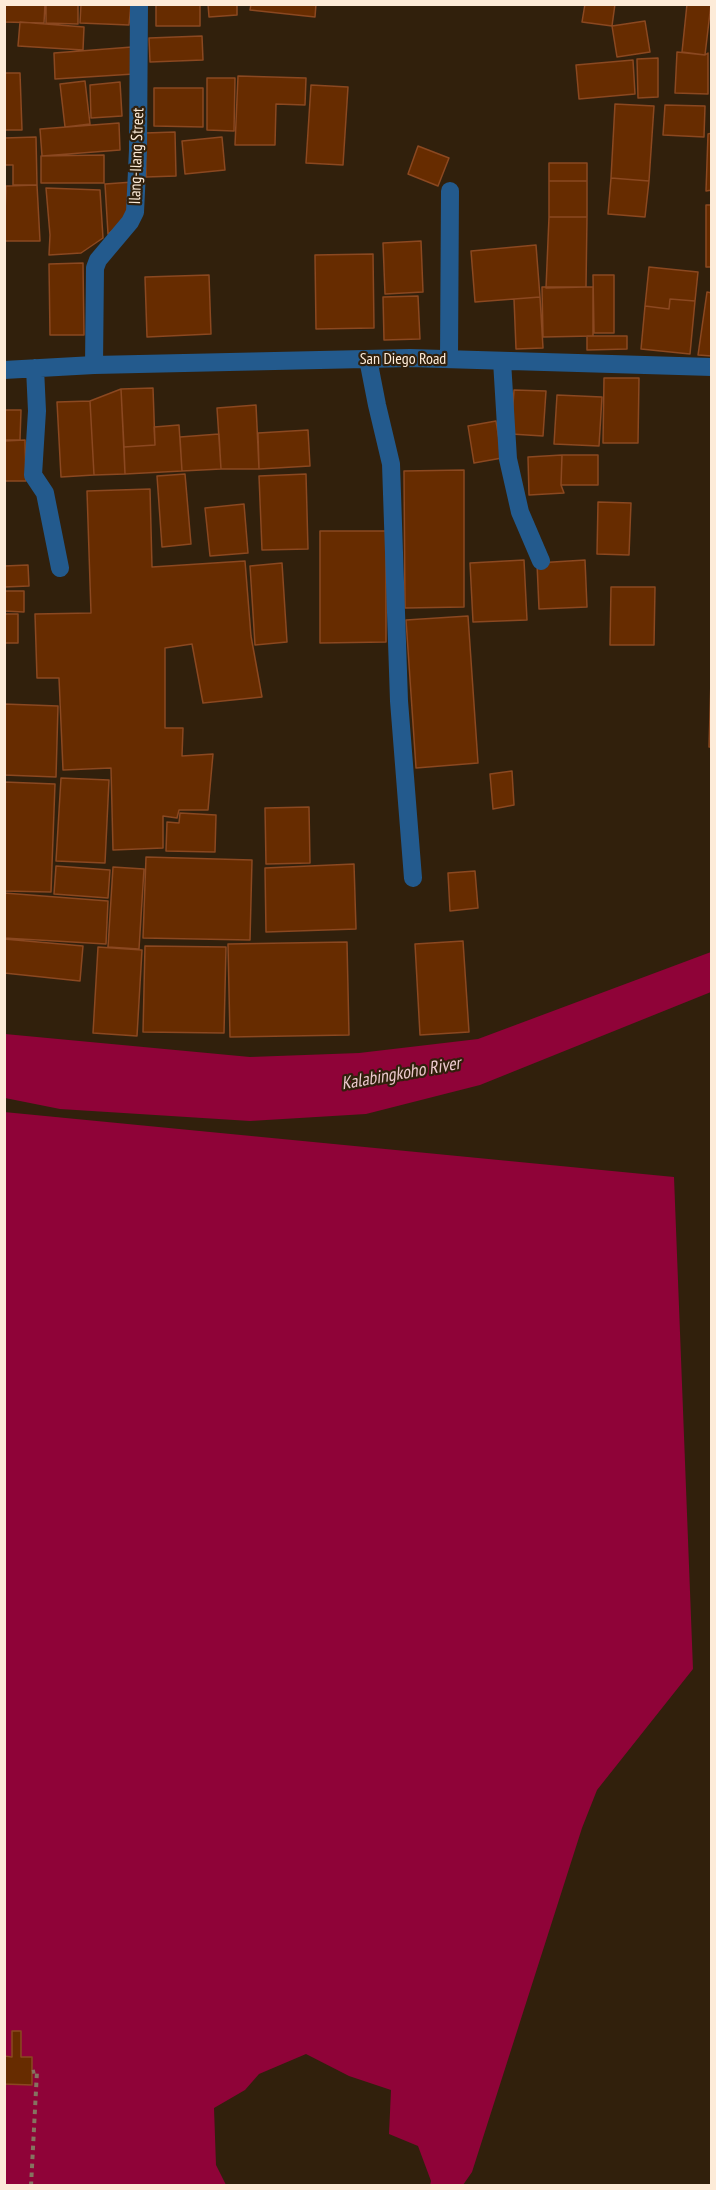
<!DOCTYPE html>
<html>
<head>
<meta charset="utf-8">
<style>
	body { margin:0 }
	#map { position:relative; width:716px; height:2190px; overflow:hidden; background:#31200c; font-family:"PT Sans Narrow",sans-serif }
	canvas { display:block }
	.frame { position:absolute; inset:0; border:6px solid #fdebd8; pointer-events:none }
</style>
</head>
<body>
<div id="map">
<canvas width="716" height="2190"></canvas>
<div class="frame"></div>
</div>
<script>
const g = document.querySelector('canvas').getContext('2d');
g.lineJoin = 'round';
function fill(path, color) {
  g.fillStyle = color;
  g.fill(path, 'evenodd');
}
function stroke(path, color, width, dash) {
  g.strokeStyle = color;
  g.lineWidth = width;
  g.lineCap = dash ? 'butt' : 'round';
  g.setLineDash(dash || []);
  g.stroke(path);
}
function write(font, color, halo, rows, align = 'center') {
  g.font = font + ' "PT Sans Narrow",sans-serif';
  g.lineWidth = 4.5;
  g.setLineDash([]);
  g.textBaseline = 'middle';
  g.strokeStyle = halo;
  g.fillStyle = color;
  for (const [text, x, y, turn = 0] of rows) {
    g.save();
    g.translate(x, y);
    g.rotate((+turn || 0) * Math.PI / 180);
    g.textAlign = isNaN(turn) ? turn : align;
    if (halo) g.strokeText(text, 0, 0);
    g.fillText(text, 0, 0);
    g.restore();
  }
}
fill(new Path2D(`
	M 711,952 L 711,992 L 480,1085 L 366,1114 L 250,1121 L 60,1109 L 5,1098 L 5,1034 L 250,1057 L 359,1053 L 478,1039 Z
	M 4,1112 L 674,1177 L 693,1669 L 597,1790 L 582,1828 L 472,2172 L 463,2185 L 430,2185 L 431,2181 L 418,2146 L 389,2134 L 391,2090 L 349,2076 L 306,2054 L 259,2074 L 245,2090 L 214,2108 L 216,2165 L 226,2185 L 5,2185 Z`), '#8f0338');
const building = new Path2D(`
	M 4,4 L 45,4 L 44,23 L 4,22 Z
	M 46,4 L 78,4 L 78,24 L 46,23 Z
	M 81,4 L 131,4 L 129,25 L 80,23 Z
	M 156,4 L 200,4 L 200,26 L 156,26 Z
	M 208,4 L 237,4 L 237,15 L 209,17 Z
	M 251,4 L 316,4 L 315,17 L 250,10 Z
	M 585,4 L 615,4 L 612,26 L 582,22 Z
	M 687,4 L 711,4 L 705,55 L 682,52 Z
	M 645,21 L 650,52 L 617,57 L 612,26 Z
	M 20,22 L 84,27 L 83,50 L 18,46 Z
	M 202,36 L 203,60 L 150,62 L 149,38 Z
	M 132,47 L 134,74 L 55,79 L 54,53 Z
	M 677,52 L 705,55 L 708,53 L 708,94 L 675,93 Z
	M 658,58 L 658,97 L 638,98 L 637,59 Z
	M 633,60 L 635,94 L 579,99 L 576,65 Z
	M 4,73 L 20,73 L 22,130 L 4,130 Z
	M 238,76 L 306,78 L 305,105 L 276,104 L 275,145 L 235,145 Z
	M 207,78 L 235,78 L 234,131 L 207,130 Z
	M 85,81 L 90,124 L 65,127 L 60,84 Z
	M 120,82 L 122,116 L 91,118 L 90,85 Z
	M 311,85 L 348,87 L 343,165 L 306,163 Z
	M 154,88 L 203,88 L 203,127 L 154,126 Z
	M 615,104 L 654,106 L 649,181 L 611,178 Z
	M 665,105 L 705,106 L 704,137 L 663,135 Z
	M 119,123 L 120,150 L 42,156 L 40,129 Z
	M 175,132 L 176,176 L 146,177 L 145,133 Z
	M 712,133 L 712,190 L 706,191 L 708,134 Z
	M 36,137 L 37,185 L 13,185 L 13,165 L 4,165 L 4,138 Z
	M 222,137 L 225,170 L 185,174 L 182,141 Z
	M 418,146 L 449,158 L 438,186 L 408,174 Z
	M 104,155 L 104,183 L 41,183 L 41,156 Z
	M 549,163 L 587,163 L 587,181 L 549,181 Z
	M 611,178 L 649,181 L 645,217 L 608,214 Z
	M 549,181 L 587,181 L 587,217 L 549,217 Z
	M 133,182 L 125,221 L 108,234 L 105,184 Z
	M 37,185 L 40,241 L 4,241 L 6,186 Z
	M 46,188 L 100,190 L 103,238 L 81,253 L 49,255 L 50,235 Z
	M 706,205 L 712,205 L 712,267 L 706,267 Z
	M 549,217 L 587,217 L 586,287 L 546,288 Z
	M 421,241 L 423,292 L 385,294 L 383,243 Z
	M 536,245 L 540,297 L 475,302 L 471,251 Z
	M 373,254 L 374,328 L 316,329 L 315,255 Z
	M 83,263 L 84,335 L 50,335 L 49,264 Z
	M 649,267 L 698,272 L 695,301 L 670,299 L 669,309 L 645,306 Z
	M 209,275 L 211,334 L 147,337 L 145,277 Z
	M 593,275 L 614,275 L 614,333 L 594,333 Z
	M 542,287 L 593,287 L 593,336 L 543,337 Z
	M 707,292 L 712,293 L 712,356 L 698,355 Z
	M 418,296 L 420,339 L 384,340 L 383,297 Z
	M 540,297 L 543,348 L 516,349 L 514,299 Z
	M 670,299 L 695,301 L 690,354 L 641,349 L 645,306 L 669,309 Z
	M 587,336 L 627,336 L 627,349 L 587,350 Z
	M 604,378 L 639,378 L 638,443 L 603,443 Z
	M 153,388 L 155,445 L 124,447 L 121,389 Z
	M 121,389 L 125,474 L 94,475 L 90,401 Z
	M 514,390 L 546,391 L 543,436 L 511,434 Z
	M 557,395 L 602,397 L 599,446 L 554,444 Z
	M 90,401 L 94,475 L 61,477 L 57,402 Z
	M 256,405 L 259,469 L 221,469 L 217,408 Z
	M 4,410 L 21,410 L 20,440 L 4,440 Z
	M 496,421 L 502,458 L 474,463 L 468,426 Z
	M 179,425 L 182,471 L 125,474 L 124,447 L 155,445 L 154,427 Z
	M 308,430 L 310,466 L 259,469 L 258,433 Z
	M 219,434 L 221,469 L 182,471 L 180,437 Z
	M 25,440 L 26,481 L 4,481 L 4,441 Z
	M 562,455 L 561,485 L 564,493 L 529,495 L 528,457 Z
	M 562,455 L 598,455 L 598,485 L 561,485 Z
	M 464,470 L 464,607 L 405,608 L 404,471 Z
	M 185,474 L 191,544 L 162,547 L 157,476 Z
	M 306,474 L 308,549 L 262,550 L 259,476 Z
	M 150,489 L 152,567 L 245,561 L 251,636 L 262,697 L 203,703 L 192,644 L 165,648 L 165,728 L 183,728 L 182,756 L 213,754 L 208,810 L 179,810 L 177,818 L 163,816 L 163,848 L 113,850 L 111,768 L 63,770 L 59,678 L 37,678 L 35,614 L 91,613 L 87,491 Z
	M 598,502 L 631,503 L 629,555 L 597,554 Z
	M 244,504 L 248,553 L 210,556 L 205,508 Z
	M 320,531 L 386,531 L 386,642 L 320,643 Z
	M 524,560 L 527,620 L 473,622 L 470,563 Z
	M 585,560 L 587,607 L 539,609 L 537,563 Z
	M 282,563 L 287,642 L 255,645 L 250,566 Z
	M 28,565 L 29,586 L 4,587 L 4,566 Z
	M 611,587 L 655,587 L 654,645 L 610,645 Z
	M 4,591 L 24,591 L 24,612 L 4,611 Z
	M 4,614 L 18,614 L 18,643 L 4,643 Z
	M 468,616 L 478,763 L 416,768 L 406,620 Z
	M 712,646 L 712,747 L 709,747 Z
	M 4,704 L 58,706 L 56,777 L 4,775 Z
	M 512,771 L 514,805 L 493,809 L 490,774 Z
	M 61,778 L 109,780 L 105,863 L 56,861 Z
	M 4,782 L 55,784 L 51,892 L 4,891 Z
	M 309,807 L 310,863 L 266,864 L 265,808 Z
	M 180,813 L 216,815 L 215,852 L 166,851 L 167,822 L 179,823 Z
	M 146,857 L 252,860 L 250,940 L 143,938 Z
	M 354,864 L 356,929 L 266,932 L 265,868 Z
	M 56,866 L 110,870 L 108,898 L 54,894 Z
	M 113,867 L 144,869 L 139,949 L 108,947 Z
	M 475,871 L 478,908 L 450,911 L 448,873 Z
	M 4,893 L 108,901 L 106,944 L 4,938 Z
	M 4,939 L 83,946 L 80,981 L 4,973 Z
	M 463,941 L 469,1032 L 420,1035 L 415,944 Z
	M 347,942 L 349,1035 L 230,1037 L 228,944 Z
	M 145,946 L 226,947 L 224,1033 L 143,1032 Z
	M 98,947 L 142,950 L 137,1036 L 93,1033 Z
	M 12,2031 L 21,2031 L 21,2057 L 32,2057 L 32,2085 L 4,2084 L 4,2056 L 12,2057 Z`);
fill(building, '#672c00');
stroke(building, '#8b4820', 1.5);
stroke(new Path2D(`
	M 31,2186 L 37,2071 L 32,2072`), '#857460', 4, [4.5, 4.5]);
stroke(new Path2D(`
	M 449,358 L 450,191
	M 368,359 L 377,405 L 391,464 L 399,701 L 413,878
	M 502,361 L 508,459 L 520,512 L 541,561
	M 94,365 L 95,268 L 98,260 L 130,222 L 135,212 L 138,150 L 139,4
	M 35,368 L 37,411 L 33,475 L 45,493 L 60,568
	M 4,370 L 94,365 L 410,358 L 712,367`), '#235a8d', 18);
write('16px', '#fdebd8', '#31200c', [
	["Ilang-Ilang Street",137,156,-88],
	["San Diego Road",403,359]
]);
write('italic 18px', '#ebc9cd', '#31200c', [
	["Kalabingkoho River",401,1074,-10]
]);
</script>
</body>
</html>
